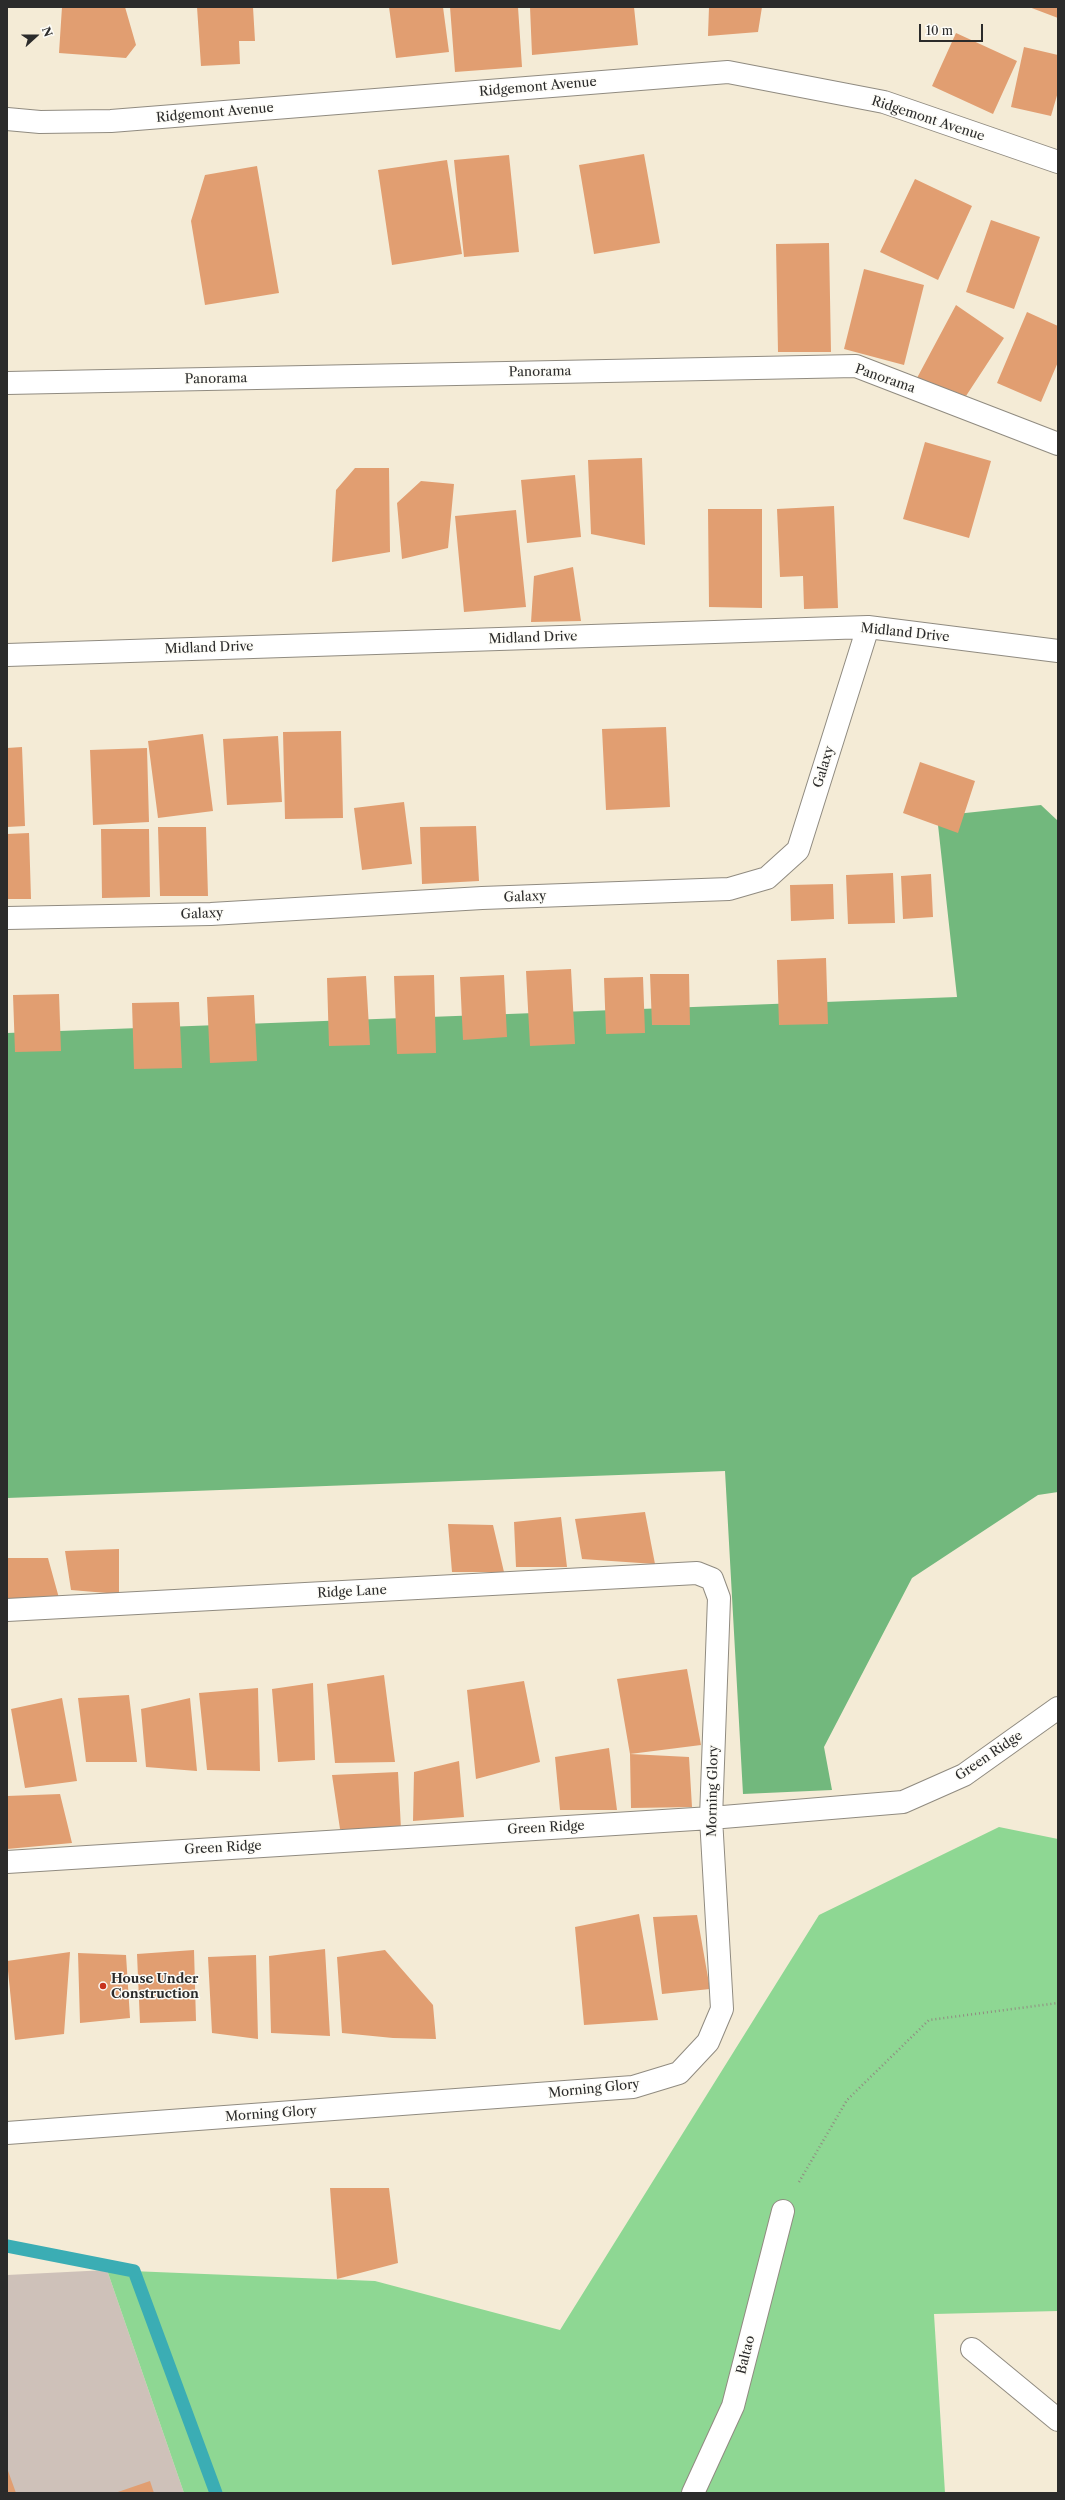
<!DOCTYPE html>
<html>
<head>
<meta charset="utf-8">
<style>
	body { margin:0 }
	#map { position:relative; width:1065px; height:2500px; overflow:hidden; background:#f4ebd6; font-family:"Libre Caslon Text",serif }
	canvas { display:block }
	.frame { position:absolute; inset:0; border:8px solid #2b2b2b; pointer-events:none }
	.north { position:absolute; left:16px; top:16px; width:40px; height:40px; -webkit-text-stroke:3px #fdfcf7; paint-order:stroke; rotate:69deg; font-size:11px; font-weight:700; line-height:16px; text-align:center; color:#2b2b2b }
	.north::after { content:''; display:block; margin:auto; width:14px; height:18px; background:#2b2b2b; clip-path:polygon(50% 0,100% 100%,50% 72%,0 100%) }
	.scale { position:absolute; left:919px; top:24px; width:64px; height:18px; box-sizing:border-box; border:2px solid #2b2b2b; border-top:0; padding-left:5px; font-size:12px; line-height:14px; white-space:nowrap; color:#2b2b2b; -webkit-text-stroke:3px #fdfcf7; paint-order:stroke }
</style>
</head>
<body>
<div id="map">
<canvas width="1065" height="2500"></canvas>
<div class="frame"></div>
<div class="north">N</div>
<div class="scale">10 m</div>
</div>
<script>
const g = document.querySelector('canvas').getContext('2d');
g.lineJoin = 'round';
function fill(path, color) {
  g.fillStyle = color;
  g.fill(path, 'evenodd');
}
function stroke(path, color, width, dash) {
  g.strokeStyle = color;
  g.lineWidth = width;
  g.lineCap = dash ? 'butt' : 'round';
  g.setLineDash(dash || []);
  g.stroke(path);
}
function write(font, color, halo, rows, align = 'center') {
  g.font = font + ' "Libre Caslon Text",serif';
  g.lineWidth = 3;
  g.setLineDash([]);
  g.textBaseline = 'middle';
  g.strokeStyle = halo;
  g.fillStyle = color;
  for (const [text, x, y, turn = 0] of rows) {
    g.save();
    g.translate(x, y);
    g.rotate((+turn || 0) * Math.PI / 180);
    g.textAlign = isNaN(turn) ? turn : align;
    if (halo) g.strokeText(text, 0, 0);
    g.fillText(text, 0, 0);
    g.restore();
  }
}
fill(new Path2D(`
	M 107,2270 L 184,2493 L 7,2493 L 7,2275 Z`), '#cec1b9');
fill(new Path2D(`
	M 999,1827 L 1058,1839 L 1058,2311 L 934,2314 L 945,2493 L 184,2493 L 107,2270 L 375,2281 L 560,2330 L 819,1915 Z`), '#8ed793');
fill(new Path2D(`
	M 1041,805 L 1058,821 L 1058,1492 L 1038,1495 L 912,1578 L 824,1747 L 832,1790 L 743,1794 L 725,1471 L 7,1498 L 7,1033 L 957,997 L 937,816 Z`), '#72b87d');
stroke(new Path2D(`
	M 7,2246 L 134,2271 L 216,2493`), '#3badb4', 13);
fill(new Path2D(`
	M 62,7 L 125,7 L 136,45 L 126,58 L 59,53 Z
	M 197,7 L 253,7 L 255,41 L 239,41 L 240,64 L 201,66 Z
	M 389,7 L 443,7 L 449,52 L 396,58 Z
	M 450,7 L 518,7 L 522,67 L 455,72 Z
	M 530,7 L 634,7 L 638,45 L 532,55 Z
	M 709,7 L 762,7 L 758,32 L 708,36 Z
	M 1029,7 L 1058,7 L 1058,18 Z
	M 956,33 L 1017,61 L 993,114 L 932,86 Z
	M 1024,47 L 1058,55 L 1058,92 L 1051,116 L 1011,107 Z
	M 644,154 L 660,243 L 594,254 L 579,165 Z
	M 509,155 L 519,252 L 464,257 L 454,160 Z
	M 447,160 L 462,254 L 392,265 L 378,170 Z
	M 257,166 L 279,293 L 205,305 L 191,221 L 205,175 Z
	M 915,179 L 972,206 L 938,280 L 880,252 Z
	M 991,220 L 1040,237 L 1014,309 L 966,292 Z
	M 829,243 L 831,352 L 778,352 L 776,244 Z
	M 864,269 L 924,285 L 904,365 L 844,349 Z
	M 956,305 L 1004,338 L 966,396 L 917,378 Z
	M 1027,312 L 1058,326 L 1058,362 L 1041,402 L 997,383 Z
	M 925,442 L 991,461 L 969,538 L 903,519 Z
	M 642,458 L 645,545 L 591,534 L 588,460 Z
	M 355,468 L 389,468 L 390,552 L 332,562 L 336,490 Z
	M 575,475 L 581,537 L 527,543 L 521,480 Z
	M 421,481 L 454,484 L 448,548 L 402,559 L 397,503 Z
	M 834,506 L 838,608 L 804,609 L 803,576 L 780,577 L 777,509 Z
	M 708,509 L 762,509 L 762,608 L 709,607 Z
	M 516,510 L 526,607 L 464,612 L 455,516 Z
	M 573,567 L 581,621 L 531,622 L 534,576 Z
	M 666,727 L 670,807 L 606,810 L 602,729 Z
	M 341,731 L 343,818 L 285,819 L 283,732 Z
	M 203,734 L 213,811 L 158,818 L 148,741 Z
	M 278,736 L 282,802 L 227,805 L 223,739 Z
	M 22,747 L 25,826 L 7,827 L 7,748 Z
	M 147,748 L 149,822 L 93,825 L 90,750 Z
	M 920,762 L 975,781 L 958,833 L 903,813 Z
	M 404,802 L 412,864 L 362,870 L 354,808 Z
	M 476,826 L 479,881 L 422,884 L 420,827 Z
	M 158,827 L 206,827 L 208,896 L 160,896 Z
	M 101,829 L 149,829 L 150,897 L 102,898 Z
	M 29,833 L 31,899 L 7,899 L 7,834 Z
	M 893,873 L 895,923 L 848,924 L 846,875 Z
	M 931,874 L 933,917 L 903,919 L 901,876 Z
	M 833,884 L 834,919 L 791,921 L 790,885 Z
	M 826,958 L 828,1024 L 779,1025 L 777,960 Z
	M 571,969 L 575,1044 L 530,1046 L 526,971 Z
	M 650,974 L 689,974 L 690,1025 L 652,1025 Z
	M 434,975 L 436,1053 L 397,1054 L 394,976 Z
	M 504,975 L 507,1037 L 463,1040 L 460,977 Z
	M 366,976 L 370,1045 L 329,1046 L 327,978 Z
	M 643,977 L 645,1033 L 606,1034 L 604,978 Z
	M 59,994 L 61,1051 L 15,1052 L 13,995 Z
	M 254,995 L 257,1061 L 210,1063 L 207,997 Z
	M 179,1002 L 182,1068 L 134,1069 L 132,1003 Z
	M 645,1512 L 655,1564 L 582,1559 L 575,1519 Z
	M 561,1517 L 567,1567 L 516,1567 L 514,1522 Z
	M 448,1524 L 493,1525 L 504,1572 L 452,1572 Z
	M 119,1549 L 119,1594 L 71,1590 L 65,1551 Z
	M 7,1558 L 48,1558 L 59,1598 L 7,1600 Z
	M 687,1669 L 701,1745 L 630,1754 L 617,1679 Z
	M 384,1675 L 395,1762 L 335,1763 L 327,1684 Z
	M 524,1681 L 540,1762 L 476,1779 L 467,1690 Z
	M 313,1683 L 315,1760 L 278,1762 L 272,1689 Z
	M 258,1688 L 260,1771 L 207,1770 L 199,1693 Z
	M 129,1695 L 137,1762 L 86,1762 L 78,1698 Z
	M 62,1698 L 77,1781 L 25,1788 L 11,1709 Z
	M 190,1698 L 197,1771 L 146,1767 L 141,1709 Z
	M 609,1748 L 617,1810 L 560,1810 L 555,1757 Z
	M 630,1754 L 689,1757 L 692,1807 L 631,1808 Z
	M 459,1761 L 464,1817 L 413,1821 L 414,1772 Z
	M 398,1772 L 401,1829 L 340,1829 L 332,1775 Z
	M 60,1794 L 72,1843 L 7,1849 L 7,1796 Z
	M 639,1914 L 658,2020 L 584,2025 L 575,1927 Z
	M 697,1915 L 710,1989 L 662,1994 L 653,1917 Z
	M 325,1949 L 330,2036 L 271,2033 L 269,1956 Z
	M 194,1950 L 196,2021 L 140,2023 L 137,1954 Z
	M 385,1950 L 433,2005 L 436,2039 L 393,2038 L 342,2033 L 337,1957 Z
	M 70,1952 L 64,2034 L 15,2040 L 7,1961 Z
	M 78,1953 L 126,1955 L 130,2018 L 80,2023 Z
	M 256,1955 L 258,2039 L 212,2033 L 208,1957 Z
	M 330,2188 L 389,2188 L 398,2263 L 337,2279 Z
	M 7,2468 L 16,2493 L 7,2493 Z
	M 150,2481 L 154,2493 L 115,2493 Z`), '#e19e71');
const minor = new Path2D(`
	M 7,119 L 40,122 L 111,121 L 728,72 L 884,102 L 1058,162
	M 7,383 L 856,366 L 1058,444
	M 7,655 L 868,627 L 1058,651
	M 7,918 L 211,914 L 482,898 L 729,889 L 767,878 L 798,850 L 868,627
	M 7,1610 L 697,1573 L 712,1579 L 719,1598 L 711,1818 L 722,2009 L 708,2042 L 679,2073 L 633,2087 L 7,2133
	M 7,1862 L 711,1818 L 903,1802 L 964,1775 L 1058,1708
	M 972,2349 L 1058,2420
	M 693,2493 L 733,2406 L 783,2211`);
stroke(minor, '#908b80', 24);
stroke(new Path2D(`
	M 799,2182 L 847,2100 L 929,2020 L 1058,2003`), '#908b80', 2.5, [1, 3]);
stroke(minor, '#fff', 22);
for (const [x, y, r, color] of [
	[103,1986,4,"#c8321e"]
]) {
  const dot = new Path2D();
  dot.arc(x, y, r, 0, 2 * Math.PI);
  g.fillStyle = color;
  g.fill(dot);
  stroke(dot, '#fdfcf7', 1.5);
}
write('13px', '#2b2b2b', '#fdfcf7', [
	["Ridgemont Avenue",538,87,-5],
	["Ridgemont Avenue",215,113,-5],
	["Ridgemont Avenue",928,119,18],
	["Panorama",540,372,-1],
	["Panorama",216,379,-1],
	["Panorama",885,379,19],
	["Midland Drive",905,633,6],
	["Midland Drive",533,638,-2],
	["Midland Drive",209,648,-2],
	["Galaxy",824,767,-73],
	["Galaxy",525,897,-2],
	["Galaxy",202,914,-2],
	["Ridge Lane",352,1592,-3],
	["Green Ridge",989,1756,-34],
	["Morning Glory",713,1791,-89],
	["Green Ridge",546,1828,-3],
	["Green Ridge",223,1848,-3],
	["Morning Glory",594,2089,-6],
	["Morning Glory",271,2114,-4],
	["Baltao",746,2355,-76]
]);
write('bold 13px', '#2b2b2b', '#fdfcf7', [
	["House Under",111,1979],
	["Construction",111,1994]
], 'left');
</script>
</body>
</html>
